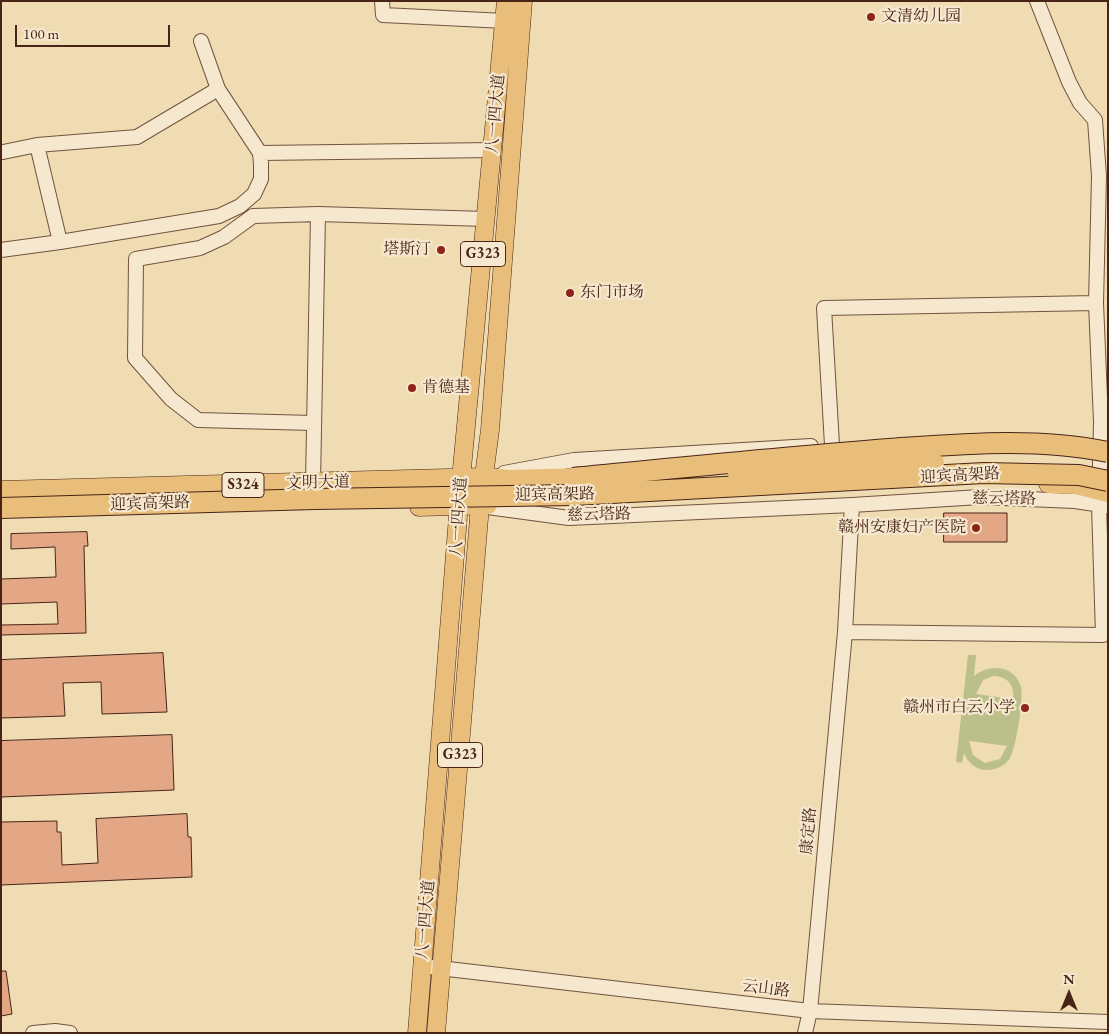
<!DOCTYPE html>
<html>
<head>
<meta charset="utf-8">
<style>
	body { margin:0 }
	#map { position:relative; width:1109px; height:1034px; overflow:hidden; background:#f0dcb3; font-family:"EB Garamond",serif }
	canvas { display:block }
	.frame { position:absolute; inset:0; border:2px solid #482417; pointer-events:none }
	.north { position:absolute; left:1044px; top:969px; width:50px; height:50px; -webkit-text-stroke:4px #f5e8ce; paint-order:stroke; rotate:0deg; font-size:14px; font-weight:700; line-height:20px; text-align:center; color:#482417 }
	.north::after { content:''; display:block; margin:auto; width:18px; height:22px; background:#482417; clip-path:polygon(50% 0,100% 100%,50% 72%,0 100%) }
	.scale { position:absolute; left:15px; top:25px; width:155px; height:22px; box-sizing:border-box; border:2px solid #482417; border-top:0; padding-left:6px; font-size:15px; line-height:18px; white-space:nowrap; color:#482417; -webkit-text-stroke:4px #f5e8ce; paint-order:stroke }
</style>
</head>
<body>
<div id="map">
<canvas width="1109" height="1034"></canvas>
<div class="frame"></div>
<div class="north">N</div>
<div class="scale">100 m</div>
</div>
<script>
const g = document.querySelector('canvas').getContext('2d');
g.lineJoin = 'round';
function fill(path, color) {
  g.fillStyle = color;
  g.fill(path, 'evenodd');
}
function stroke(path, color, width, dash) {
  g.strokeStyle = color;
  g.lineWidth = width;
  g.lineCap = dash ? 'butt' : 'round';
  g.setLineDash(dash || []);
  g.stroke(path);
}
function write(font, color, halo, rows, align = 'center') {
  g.font = font + ' "EB Garamond","Noto Serif SC",serif';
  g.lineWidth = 4.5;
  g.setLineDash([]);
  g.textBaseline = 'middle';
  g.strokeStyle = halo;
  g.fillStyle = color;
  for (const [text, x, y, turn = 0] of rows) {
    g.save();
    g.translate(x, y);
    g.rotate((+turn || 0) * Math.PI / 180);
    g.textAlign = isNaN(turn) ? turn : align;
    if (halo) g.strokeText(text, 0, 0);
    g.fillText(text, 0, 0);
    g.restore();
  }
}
fill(new Path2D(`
	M 968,655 L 976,655 L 974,676 C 989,664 1014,664 1021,687 C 1024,698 1016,748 1010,758 C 1005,766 996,770 987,770 C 976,770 968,763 964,753 L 962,763 L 956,762 ZM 993,676 C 1007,676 1015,685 1013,699 L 976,694 L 983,680 ZM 969,741 L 970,741 L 1007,746 L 1000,759 L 985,763 L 973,755 Z`), '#bbc08b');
const building = new Path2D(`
	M 944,513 L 1007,513 L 1007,542 L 944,542 Z
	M 87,532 L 88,546 L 84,546 L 86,633 L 1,635 L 1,625 L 58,624 L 57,602 L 1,604 L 1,579 L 56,577 L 55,547 L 11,549 L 11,534 Z
	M 163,653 L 167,712 L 102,714 L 101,682 L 63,683 L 65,716 L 1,718 L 1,660 Z
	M 172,735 L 174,790 L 1,797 L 1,741 Z
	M 187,814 L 188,837 L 191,837 L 192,877 L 1,885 L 1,822 L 57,821 L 57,832 L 61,832 L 62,865 L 98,863 L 96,819 Z
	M 1,971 L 6,971 L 12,1014 L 1,1016 Z`);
fill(building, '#e4a785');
stroke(building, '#482417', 1);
const minor = new Path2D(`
	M 382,1 L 383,15 L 505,21
	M 37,145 L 60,242
	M 3,152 L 37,145 L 137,137 L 218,89
	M 260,153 L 493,150
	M 1,250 L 60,242 L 219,216 L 240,206 L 254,194 L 261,179 L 261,164 L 260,153 L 218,89 L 201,41
	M 313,423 L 198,420 L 171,399 L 135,358 L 136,259 L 200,248 L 224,237 L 253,216 L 318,214 L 486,219
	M 832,445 L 824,308 L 1096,303
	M 504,473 L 574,460 L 811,446
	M 313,483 L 318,214
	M 480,506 L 569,518 L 852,505 L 980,497 L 1075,501 L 1108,506
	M 845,632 L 1103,635 L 1099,505 L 1101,422 L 1096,303 L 1099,176 L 1095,120 L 1080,103 L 1069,82 L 1037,1
	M 422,966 L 810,1011 L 1108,1022
	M 33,1033 L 55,1031 L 70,1033
	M 805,1033 L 810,1011 L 845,632 L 852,505`);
const major = new Path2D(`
	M 1048,484 L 1076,485 L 1108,493
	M 1,490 L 484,477 L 509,479 L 585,477
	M 419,507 L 488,505
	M 417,1033 L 461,479 L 506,1
	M 436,1033 L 480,506 L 490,430 L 523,1`);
stroke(minor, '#72523e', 16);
stroke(major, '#482417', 19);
stroke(minor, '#f5e8ce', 14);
stroke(major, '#e8be7a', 18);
const highwayBridge = new Path2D(`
	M 738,474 L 934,463
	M 573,478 C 678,468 784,457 889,449 C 961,444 1036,437 1108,452
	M 1,508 L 315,499 L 574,495 L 984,473 L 1079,475 L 1108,481`);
stroke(highwayBridge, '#482417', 22, []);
stroke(highwayBridge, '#e8be7a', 20);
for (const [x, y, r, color] of [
	[871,17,5,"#8f2418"],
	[441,250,5,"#8f2418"],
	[570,293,5,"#8f2418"],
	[412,388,5,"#8f2418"],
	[976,528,5,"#8f2418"],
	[1025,708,5,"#8f2418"]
]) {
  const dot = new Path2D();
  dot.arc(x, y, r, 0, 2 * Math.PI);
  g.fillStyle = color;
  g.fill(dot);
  stroke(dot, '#f5e8ce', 2);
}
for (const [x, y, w] of [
	[483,254,45],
	[243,485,42],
	[460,755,45]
]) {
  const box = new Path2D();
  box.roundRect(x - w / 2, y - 12.5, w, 25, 4);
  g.fillStyle = '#f5e8ce';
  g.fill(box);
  stroke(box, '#482417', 1);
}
write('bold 15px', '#482417', null, [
	["G323",483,254],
	["S324",243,485],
	["G323",460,755]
]);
write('16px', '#482417', '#f5e8ce', [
	["文清幼儿园",881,17],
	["塔斯汀",431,250,"right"],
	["东门市场",580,293],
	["肯德基",422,388],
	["赣州安康妇产医院",966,528,"right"],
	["赣州市白云小学",1015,708,"right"]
], 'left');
write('16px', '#482417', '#f5e8ce', [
	["八一四大道",496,114,-85],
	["迎宾高架路",960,476,-3],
	["文明大道",318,483,-1],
	["迎宾高架路",555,495,-1],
	["慈云塔路",1004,499,1],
	["迎宾高架路",150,504,-2],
	["慈云塔路",599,515,-1],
	["八一四大道",459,517,-86],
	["康定路",809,831,-85],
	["八一四大道",426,920,-85],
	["云山路",766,989,7]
]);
</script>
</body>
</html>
